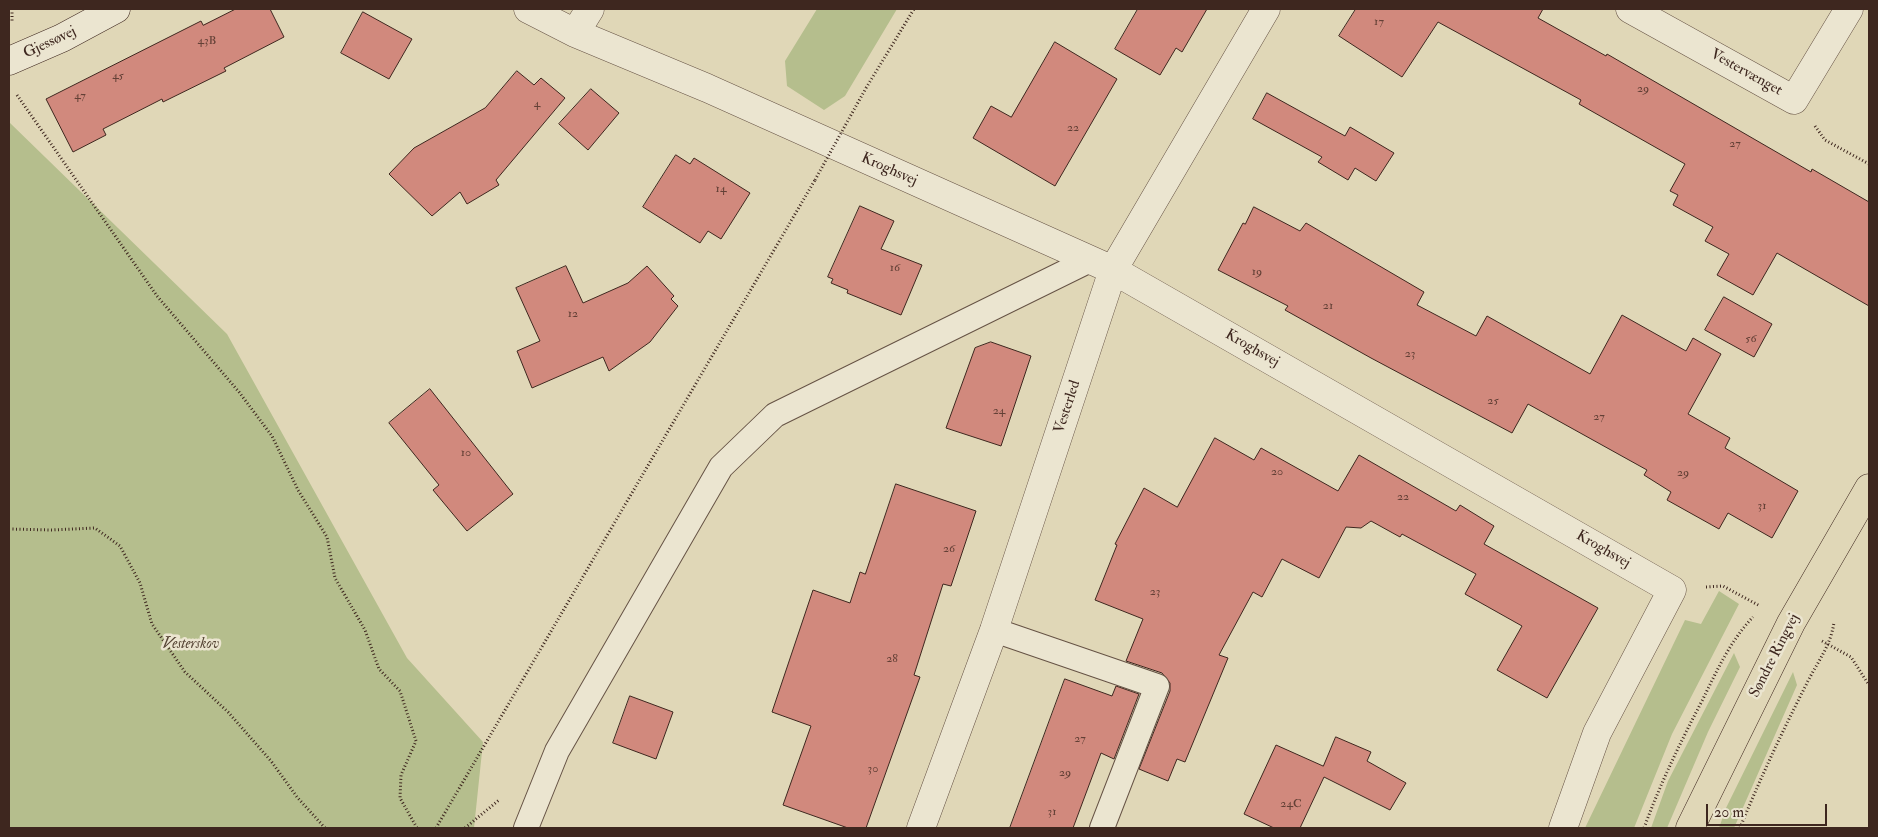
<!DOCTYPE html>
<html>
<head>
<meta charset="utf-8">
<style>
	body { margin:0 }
	#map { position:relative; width:1878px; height:837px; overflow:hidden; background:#e0d7b7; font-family:"IM FELL Double Pica",serif }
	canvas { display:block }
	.frame { position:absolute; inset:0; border:10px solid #3e271f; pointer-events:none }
	.scale { position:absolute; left:1706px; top:804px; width:121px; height:22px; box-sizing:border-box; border:2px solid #3e271f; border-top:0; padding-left:6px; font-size:15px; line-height:18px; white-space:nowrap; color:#3e271f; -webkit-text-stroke:4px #ebe5d0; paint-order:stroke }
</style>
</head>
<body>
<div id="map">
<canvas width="1878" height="837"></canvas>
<div class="frame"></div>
<div class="scale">20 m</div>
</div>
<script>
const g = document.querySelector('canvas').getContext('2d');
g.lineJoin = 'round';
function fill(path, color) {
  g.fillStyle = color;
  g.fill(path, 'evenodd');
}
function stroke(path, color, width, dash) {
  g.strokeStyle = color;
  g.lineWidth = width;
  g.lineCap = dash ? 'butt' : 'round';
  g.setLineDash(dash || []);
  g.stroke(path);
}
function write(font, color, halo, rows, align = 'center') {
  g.font = font + ' "IM FELL Double Pica",serif';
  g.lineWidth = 5;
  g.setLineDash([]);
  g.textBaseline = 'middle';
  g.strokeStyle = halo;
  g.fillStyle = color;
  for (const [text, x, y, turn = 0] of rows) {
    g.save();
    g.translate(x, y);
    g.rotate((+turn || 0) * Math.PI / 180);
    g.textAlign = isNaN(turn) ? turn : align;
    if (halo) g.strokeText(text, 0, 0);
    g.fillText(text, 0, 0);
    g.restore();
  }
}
fill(new Path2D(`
	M 817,9 L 897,9 L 845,96 L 824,110 L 787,86 L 785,61 Z
	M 9,122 L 227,334 L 407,658 L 483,742 L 474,828 L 9,828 Z
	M 1719,591 L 1739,604 L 1672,734 L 1634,828 L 1585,828 L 1685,620 L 1701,624 Z
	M 1734,653 L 1740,667 L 1708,732 L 1667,828 L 1651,828 L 1668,781 Z
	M 1793,672 L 1797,685 L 1734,828 L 1719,828 L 1726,808 Z`), '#b5be8d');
const building = new Path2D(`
	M 236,9 L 270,9 L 284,37 L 224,68 L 226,71 L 163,102 L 162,99 L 103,129 L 106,135 L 73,152 L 46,99 L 201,21 L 203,25 Z
	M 1138,9 L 1207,9 L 1182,52 L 1176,48 L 1160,75 L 1115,49 Z
	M 1356,9 L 1543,9 L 1538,18 L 1606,56 L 1607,54 L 1811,172 L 1812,169 L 1869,202 L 1869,306 L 1777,253 L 1753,295 L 1717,275 L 1729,254 L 1705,241 L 1713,227 L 1673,205 L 1678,195 L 1670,191 L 1685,164 L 1579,104 L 1581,100 L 1438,22 L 1402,77 L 1339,36 Z
	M 363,12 L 412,39 L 389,79 L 341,53 Z
	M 1055,42 L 1117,79 L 1055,186 L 973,138 L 991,106 L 1011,117 Z
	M 517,71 L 534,85 L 541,78 L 565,98 L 496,180 L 499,185 L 467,204 L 460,192 L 432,216 L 389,174 L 414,148 L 485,108 Z
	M 591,89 L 619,113 L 588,150 L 559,124 Z
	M 1267,93 L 1345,136 L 1350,127 L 1394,153 L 1376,181 L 1355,168 L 1348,180 L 1318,162 L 1322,157 L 1253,119 Z
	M 676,155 L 690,164 L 694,158 L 750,193 L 721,239 L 708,231 L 700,243 L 643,207 Z
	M 860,206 L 894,221 L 881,249 L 922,265 L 901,315 L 847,293 L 848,290 L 831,283 L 833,279 L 828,277 Z
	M 1254,207 L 1300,231 L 1306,223 L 1424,292 L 1417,305 L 1476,336 L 1487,316 L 1590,374 L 1622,315 L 1686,351 L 1693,338 L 1721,354 L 1688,414 L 1730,438 L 1725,448 L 1798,491 L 1772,538 L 1728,513 L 1719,529 L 1667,500 L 1671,492 L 1644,475 L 1647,470 L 1528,404 L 1512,433 L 1371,358 L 1285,310 L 1288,306 L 1218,270 L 1243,223 L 1245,224 Z
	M 566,266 L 583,303 L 628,283 L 647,266 L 674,296 L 671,299 L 678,306 L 650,342 L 609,371 L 603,357 L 532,388 L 517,351 L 540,341 L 516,288 Z
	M 1724,297 L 1772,324 L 1754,357 L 1705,330 Z
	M 991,342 L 1031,356 L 1001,446 L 946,428 L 975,348 Z
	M 430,389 L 513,494 L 467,531 L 433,490 L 439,485 L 389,423 Z
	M 1215,438 L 1254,460 L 1261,448 L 1338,491 L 1359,455 L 1456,511 L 1460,505 L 1494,526 L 1484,544 L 1598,608 L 1547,698 L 1497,670 L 1522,626 L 1465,594 L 1476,574 L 1402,534 L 1400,537 L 1371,521 L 1361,528 L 1346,527 L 1319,578 L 1282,559 L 1262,597 L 1253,592 L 1219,655 L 1228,658 L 1185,762 L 1177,759 L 1168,781 L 1139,769 L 1170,691 L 1170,683 L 1162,673 L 1126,661 L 1143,619 L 1095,600 L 1117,545 L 1115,544 L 1144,488 L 1177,507 Z
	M 896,484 L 976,511 L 951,586 L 943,584 L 914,675 L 920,677 L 866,828 L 848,828 L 783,805 L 811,726 L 772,712 L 813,590 L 850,603 L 860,572 L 865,574 Z
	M 1065,679 L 1112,696 L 1116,686 L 1139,694 L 1114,759 L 1101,753 L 1073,828 L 1010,828 Z
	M 630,696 L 673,712 L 656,759 L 613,743 Z
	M 1336,737 L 1371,752 L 1367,761 L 1406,783 L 1390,810 L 1324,777 L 1300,828 L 1274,828 L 1244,814 L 1276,745 L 1323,766 Z`);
fill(building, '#d1897d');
stroke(building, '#3e271f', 1);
const lane = new Path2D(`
	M 994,630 L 1157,686 L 1102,828
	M 526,828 L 557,751 L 721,467 L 775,415 L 1088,261`);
const street = new Path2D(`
	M 528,9 L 575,33 L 707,88 L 1113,270 L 1672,590 L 1597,733 L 1563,828
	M 1630,9 L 1794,100 L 1849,9
	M 575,33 L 590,9
	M 921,828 L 994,630 L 1113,270 L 1266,9`);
const secondary = new Path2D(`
	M 9,61 L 62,38 L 116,9`);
const primary = new Path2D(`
	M 1690,828 L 1791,623 L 1869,488`);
stroke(lane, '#665345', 26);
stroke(street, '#665345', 29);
stroke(secondary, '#3e271f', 29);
stroke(primary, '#3e271f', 29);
stroke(new Path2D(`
	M 12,9 L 12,22
	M 866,88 L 914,9
	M 17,95 L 157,296 L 239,392 L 272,436 L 298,490 L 327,537 L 335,578 L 365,630 L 379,669 L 400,691 L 416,741 L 401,775 L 400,798 L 417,828
	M 1815,126 L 1825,140 L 1869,164
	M 9,529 L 51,530 L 95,528 L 120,546 L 140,583 L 152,624 L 185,672 L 228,712 L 271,761 L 297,797 L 325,828
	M 1706,587 L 1723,586 L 1760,606
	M 1822,641 L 1851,657 L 1869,685
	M 436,828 L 815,180
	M 465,828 L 499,800
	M 1644,828 C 1661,782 1680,743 1703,699 C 1717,670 1731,640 1753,617
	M 1740,828 C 1760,779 1782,732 1806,685 C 1816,664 1831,646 1834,622`), '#3e271f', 3, [1, 2.5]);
stroke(lane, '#ebe5d0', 24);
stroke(street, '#ebe5d0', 28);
stroke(secondary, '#ebe5d0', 28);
stroke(primary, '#e0d7b7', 28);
stroke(new Path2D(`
	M 815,180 L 866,88`), '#3e271f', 3, [1, 2.5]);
write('12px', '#634036', null, [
	["17",1379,22],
	["43B",207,41],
	["45",118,76],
	["29",1643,89],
	["47",80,96],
	["4",537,104],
	["22",1073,128],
	["27",1735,144],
	["14",721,189],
	["16",895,268],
	["19",1257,272],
	["21",1328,306],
	["12",573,314],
	["56",1751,339],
	["23",1410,354],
	["25",1493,401],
	["24",999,411],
	["27",1599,417],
	["10",466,453],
	["20",1277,472],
	["29",1683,473],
	["22",1403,497],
	["31",1762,506],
	["26",949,549],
	["23",1155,592],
	["28",892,659],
	["27",1080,739],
	["30",873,769],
	["29",1065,773],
	["24C",1291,804],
	["31",1052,812]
]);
write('15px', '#3e271f', '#ebe5d0', [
	["Gjessøvej",50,43,-25],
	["Vestervænget",1746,73,29],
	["Kroghsvej",889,170,24],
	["Kroghsvej",1252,349,30],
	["Vesterled",1068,407,-72],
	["Kroghsvej",1603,550,30],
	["Søndre Ringvej",1775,656,-63]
]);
write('italic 15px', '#564535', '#ebe5d0', [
	["Vesterskov",191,645]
]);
</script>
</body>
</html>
